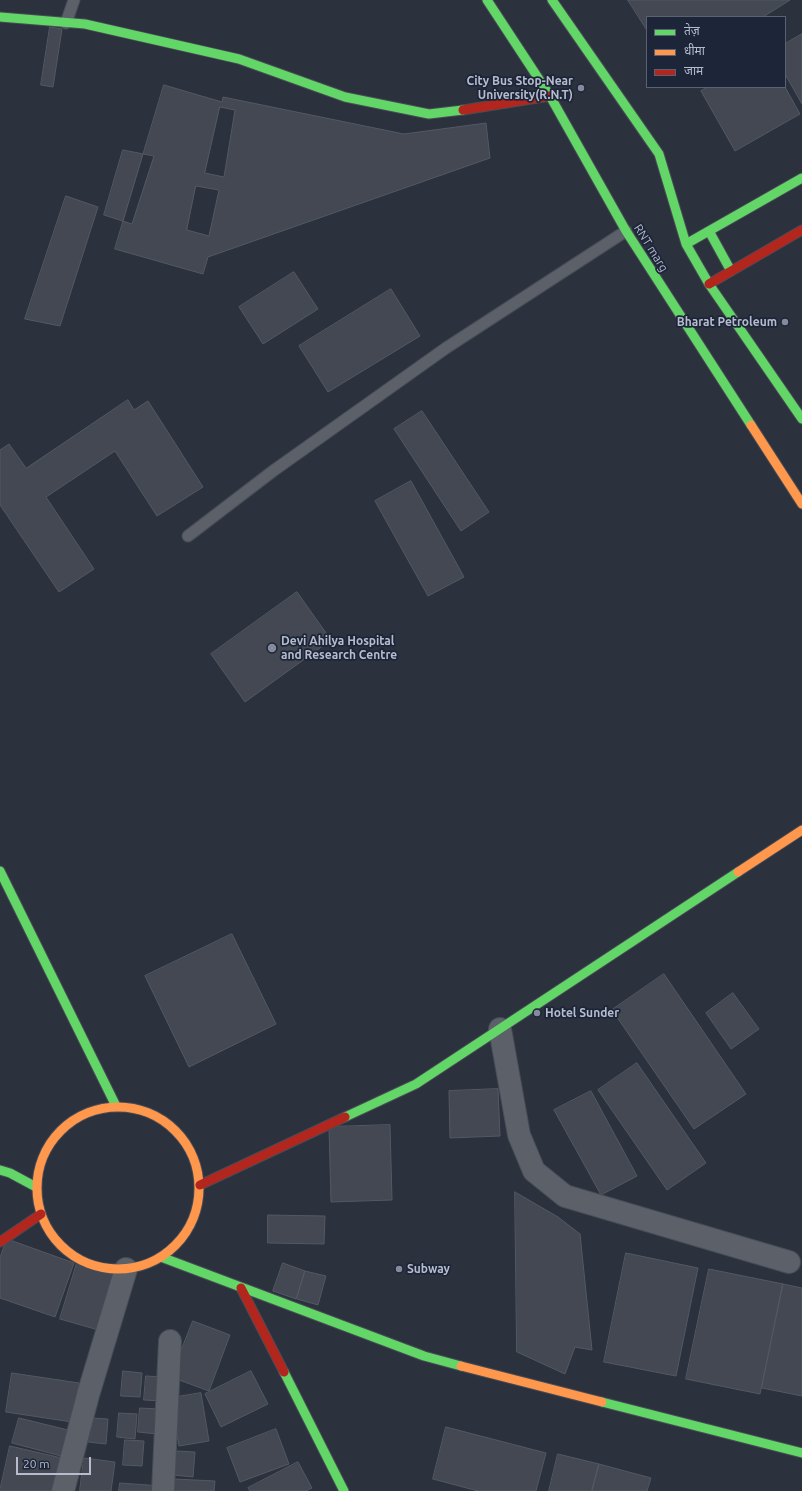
<!DOCTYPE html>
<html>
<head>
<meta charset="utf-8">
<style>
	body { margin:0 }
	#map { position:relative; width:802px; height:1491px; overflow:hidden; background:#2b313d; font-family:Ubuntu,"Noto Sans Devanagari",sans-serif }
	canvas { display:block }
	.legend { position:absolute; left:646px; top:16px; width:140px; height:72px; box-sizing:border-box; background:#1d2539; border:1px solid #5a6174; margin:0; padding:5px 7px; list-style:none; font-size:12px; color:#b6bccd }
	.legend li { display:flex; align-items:center; gap:8px; height:20px }
	.legend b { width:20px; border:1px solid #5a6174 }
	.scale { position:absolute; left:16px; top:1457px; width:75px; height:18px; box-sizing:border-box; border:2px solid #b6bccd; border-top:0; padding-left:5px; font-size:12px; line-height:14px; white-space:nowrap; color:#b6bccd; -webkit-text-stroke:3px #1d2539; paint-order:stroke }
</style>
</head>
<body>
<div id="map">
<canvas width="802" height="1491"></canvas>
<ul class="legend">
<li><b style="height:5px;background:#63d668"></b>तेज़</li>
<li><b style="height:5px;background:#ff974d"></b>धीमा</li>
<li><b style="height:5px;background:#b3261e"></b>जाम</li>
</ul>
<div class="scale">20 m</div>
</div>
<script>
const g = document.querySelector('canvas').getContext('2d');
g.lineJoin = 'round';
function fill(path, color) {
  g.fillStyle = color;
  g.fill(path, 'evenodd');
}
function stroke(path, color, width, dash) {
  g.strokeStyle = color;
  g.lineWidth = width;
  g.lineCap = dash ? 'butt' : 'round';
  g.setLineDash(dash || []);
  g.stroke(path);
}
function write(font, color, halo, rows, align = 'center') {
  g.font = font + ' Ubuntu,sans-serif';
  g.lineWidth = 3.5;
  g.setLineDash([]);
  g.textBaseline = 'middle';
  g.strokeStyle = halo;
  g.fillStyle = color;
  for (const [text, x, y, turn = 0] of rows) {
    g.save();
    g.translate(x, y);
    g.rotate((+turn || 0) * Math.PI / 180);
    g.textAlign = isNaN(turn) ? turn : align;
    if (halo) g.strokeText(text, 0, 0);
    g.fillText(text, 0, 0);
    g.restore();
  }
}
const building = new Path2D(`
	M 628,0 L 790,0 L 763,17 L 647,17 L 647,30 Z
	M 50,27 L 62,29 L 53,87 L 41,85 Z
	M 802,34 L 802,104 L 785,74 L 785,44 Z
	M 164,85 L 222,102 L 223,97 L 404,134 L 486,123 L 490,158 L 208,257 L 203,274 L 115,249 Z
	M 708,87 L 785,87 L 800,114 L 735,151 L 701,91 Z
	M 220,107 L 235,110 L 224,177 L 205,173 Z
	M 123,150 L 154,156 L 132,224 L 104,215 Z
	M 196,186 L 219,190 L 209,236 L 187,230 Z
	M 66,196 L 98,207 L 60,326 L 25,319 Z
	M 294,272 L 318,309 L 263,344 L 239,307 Z
	M 391,289 L 420,336 L 328,392 L 299,346 Z
	M 128,400 L 134,410 L 148,401 L 203,487 L 157,516 L 115,451 L 46,497 L 94,569 L 59,592 L 0,505 L 0,450 L 9,444 L 26,468 Z
	M 422,411 L 489,512 L 461,531 L 394,429 Z
	M 411,481 L 464,577 L 428,596 L 375,501 Z
	M 297,592 L 331,640 L 245,702 L 211,654 Z
	M 232,934 L 276,1024 L 189,1067 L 145,976 Z
	M 664,974 L 746,1094 L 694,1129 L 612,1010 Z
	M 733,993 L 759,1029 L 731,1049 L 706,1013 Z
	M 637,1063 L 706,1163 L 667,1190 L 598,1090 Z
	M 498,1089 L 500,1136 L 450,1138 L 449,1091 Z
	M 591,1091 L 637,1176 L 601,1195 L 554,1110 Z
	M 390,1125 L 392,1200 L 331,1202 L 329,1127 Z
	M 515,1192 L 558,1217 L 580,1234 L 592,1350 L 575,1347 L 565,1374 L 517,1352 Z
	M 268,1215 L 325,1216 L 324,1244 L 268,1243 Z
	M 7,1239 L 74,1263 L 55,1317 L 0,1298 L 0,1258 Z
	M 626,1253 L 698,1268 L 676,1376 L 604,1362 Z
	M 77,1263 L 118,1275 L 102,1331 L 60,1319 Z
	M 283,1263 L 305,1271 L 296,1299 L 273,1291 Z
	M 709,1269 L 783,1284 L 760,1394 L 686,1379 Z
	M 305,1271 L 326,1276 L 318,1305 L 297,1299 Z
	M 783,1284 L 802,1288 L 802,1396 L 762,1388 Z
	M 193,1321 L 230,1335 L 209,1391 L 171,1377 Z
	M 123,1371 L 142,1373 L 140,1397 L 121,1396 Z
	M 251,1371 L 268,1404 L 221,1427 L 205,1394 Z
	M 12,1373 L 79,1383 L 72,1422 L 6,1412 Z
	M 146,1376 L 165,1377 L 163,1401 L 144,1400 Z
	M 201,1393 L 209,1441 L 179,1446 L 171,1398 Z
	M 140,1408 L 159,1409 L 157,1434 L 138,1432 Z
	M 119,1413 L 137,1414 L 135,1439 L 117,1437 Z
	M 19,1418 L 68,1430 L 61,1456 L 12,1443 Z
	M 90,1418 L 108,1419 L 106,1444 L 88,1442 Z
	M 446,1427 L 546,1453 L 536,1491 L 478,1491 L 433,1479 Z
	M 276,1429 L 289,1464 L 240,1482 L 227,1448 Z
	M 125,1440 L 144,1441 L 142,1466 L 123,1465 Z
	M 10,1446 L 66,1459 L 58,1491 L 0,1491 Z
	M 176,1451 L 195,1452 L 193,1477 L 174,1475 Z
	M 558,1454 L 599,1464 L 592,1491 L 549,1491 Z
	M 84,1458 L 115,1462 L 111,1491 L 80,1491 Z
	M 298,1462 L 312,1488 L 306,1491 L 250,1491 L 248,1488 Z
	M 599,1464 L 651,1478 L 647,1491 L 592,1491 Z
	M 174,1479 L 215,1481 L 214,1491 L 173,1491 Z
	M 120,1483 L 161,1486 L 161,1491 L 119,1491 Z`);
fill(building, '#434852');
stroke(building, '#535964', 1);
const lane = new Path2D(`
	M 66,23 L 74,0
	M 188,536 L 273,471 L 446,348 L 626,231`);
const street = new Path2D(`
	M 500,1029 L 519,1135 L 534,1171 L 565,1196 L 789,1262
	M 63,1491 L 88,1395 L 126,1269
	M 163,1491 L 170,1341`);
const fast = new Path2D(`
	M 487,0 L 550,96 L 626,231 L 751,425
	M 552,0 L 659,154 L 686,244 L 709,284 L 802,419
	M 0,17 L 85,24 L 239,59 L 345,97 L 429,114 L 463,110
	M 709,231 L 731,271
	M 686,244 L 802,178
	M 0,871 L 116,1106
	M 345,1117 L 416,1084 L 738,872
	M 0,1170 L 10,1173 L 36,1187
	M 161,1257 L 424,1356 L 461,1366
	M 284,1372 L 344,1491
	M 602,1402 L 802,1453`);
const slow = new Path2D(`
	M 751,425 L 802,504
	M 738,872 L 802,830
	M37 1188a81 81 0 1 1 162 0a81 81 0 1 1-162 0Z
	M 461,1366 L 602,1402`);
const jam = new Path2D(`
	M 463,110 L 550,96
	M 709,284 L 802,230
	M 200,1185 L 345,1117
	M 0,1242 L 41,1214
	M 241,1288 L 284,1372`);
stroke(lane, '#484c56', 13);
stroke(street, '#484c56', 24);
stroke(fast, '#484c56', 11);
stroke(slow, '#484c56', 11);
stroke(jam, '#484c56', 11);
stroke(lane, '#5c6069', 11);
stroke(street, '#5c6069', 22);
stroke(fast, '#63d668', 9);
stroke(slow, '#ff974d', 9);
stroke(jam, '#b3261e', 9);
for (const [x, y, r, color] of [
	[581,88,4,"#858b9b"],
	[785,322,4,"#858b9b"],
	[272,648,5,"#858b9b"],
	[537,1013,4,"#858b9b"],
	[399,1269,4,"#858b9b"]
]) {
  const dot = new Path2D();
  dot.arc(x, y, r, 0, 2 * Math.PI);
  g.fillStyle = color;
  g.fill(dot);
  stroke(dot, '#1d2539', 1.5);
}
write('bold 12px', '#b6bccd', '#1d2539', [
	["City Bus Stop-Near",573,81,"right"],
	["University(R.N.T)",573,95,"right"],
	["Bharat Petroleum",777,322,"right"],
	["Devi Ahilya Hospital",281,641],
	["and Research Centre",281,655],
	["Hotel Sunder",545,1013],
	["Subway",407,1269]
], 'left');
write('12px', '#b6bccd', '#1d2539', [
	["RNT marg",651,248,58]
]);
</script>
</body>
</html>
